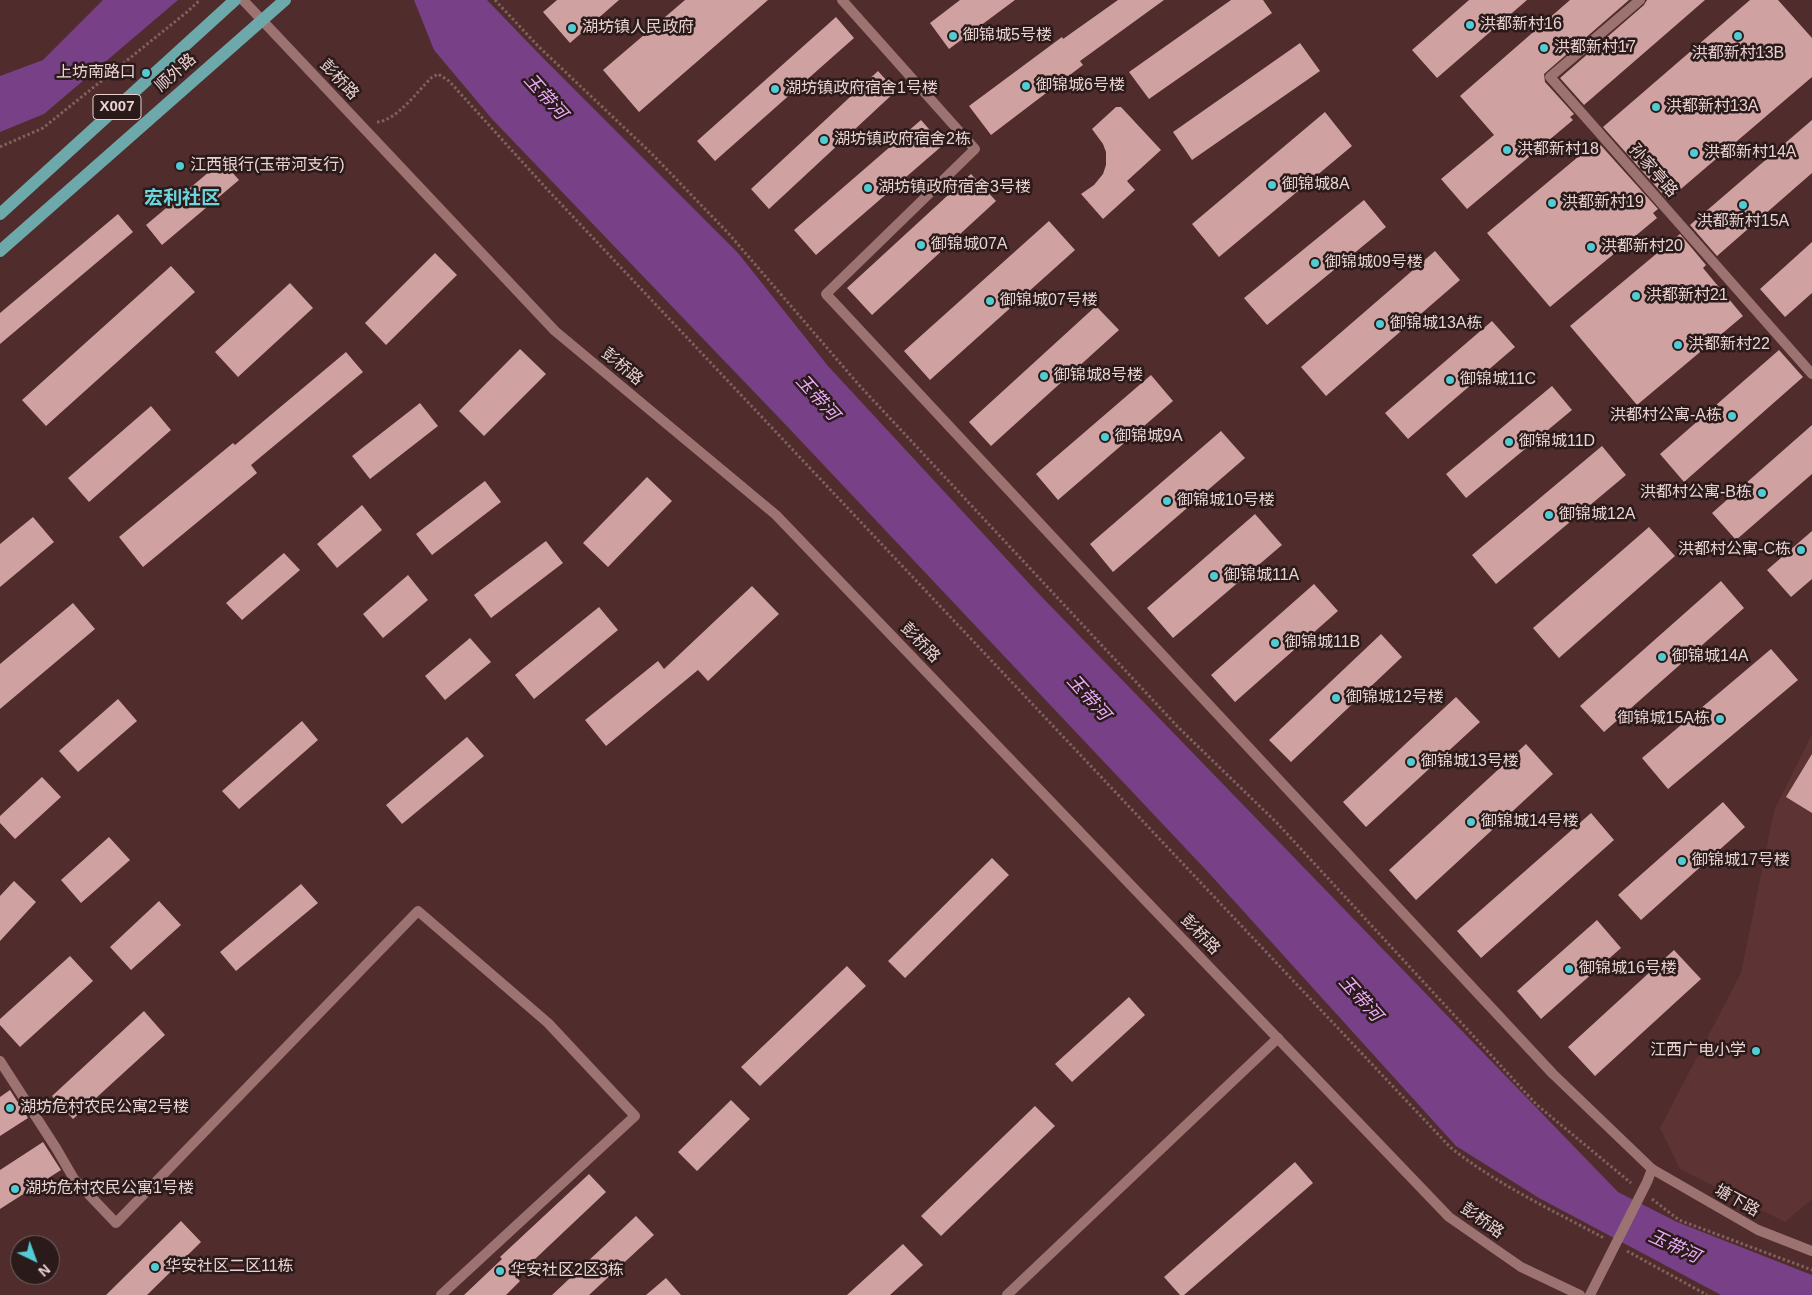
<!DOCTYPE html>
<html>
<head>
<meta charset="utf-8">
<style>
	body { margin:0 }
	#map { position:relative; width:1812px; height:1295px; overflow:hidden; background:#502c2c; font-family:Helvetica,sans-serif }
	canvas { display:block }
	.north { position:absolute; left:10px; top:1235px; width:50px; height:50px; box-sizing:border-box; background:#2a1a1a; border:1px solid #776463; border-radius:50%; rotate:138deg; font-size:14px; font-weight:700; line-height:20px; text-align:center; color:#ead2d1 }
	.north::after { content:''; display:block; margin:auto; width:18px; height:22px; background:#51ccd2; clip-path:polygon(50% 0,100% 100%,50% 72%,0 100%) }
</style>
</head>
<body>
<div id="map">
<canvas width="1812" height="1295"></canvas>
<div class="north">N</div>
</div>
<script>
const g = document.querySelector('canvas').getContext('2d');
g.lineJoin = 'round';
function fill(path, color) {
  g.fillStyle = color;
  g.fill(path, 'evenodd');
}
function stroke(path, color, width, dash) {
  g.strokeStyle = color;
  g.lineWidth = width;
  g.lineCap = dash ? 'butt' : 'round';
  g.setLineDash(dash || []);
  g.stroke(path);
}
function write(font, color, halo, rows, align = 'center') {
  g.font = font + ' Helvetica,"Noto Sans SC",sans-serif';
  g.lineWidth = 5;
  g.setLineDash([]);
  g.textBaseline = 'middle';
  g.strokeStyle = halo;
  g.fillStyle = color;
  for (const [text, x, y, turn = 0] of rows) {
    g.save();
    g.translate(x, y);
    g.rotate((+turn || 0) * Math.PI / 180);
    g.textAlign = isNaN(turn) ? turn : align;
    if (halo) g.strokeText(text, 0, 0);
    g.fillText(text, 0, 0);
    g.restore();
  }
}
fill(new Path2D(`
	M 1812,734 L 1812,1199 L 1785,1222 L 1680,1169 L 1660,1128 L 1741,973 L 1774,811 Z`), '#5e3333');
fill(new Path2D(`
	M 103,0 L 178,0 L 44,114 L 0,132 L 0,76 L 43,60 Z
	M 414,0 L 487,0 L 543,58 L 738,253 L 828,366 L 1038,593 L 1618,1192 L 1677,1222 L 1812,1275 L 1812,1295 L 1721,1295 L 1539,1198 L 1456,1146 L 1207,871 L 783,422 L 492,119 L 434,50 Z`), '#784086');
fill(new Path2D(`
	M 557,0 L 619,0 L 570,43 L 543,12 Z
	M 685,0 L 768,0 L 639,112 L 603,70 Z
	M 960,0 L 1015,0 L 949,49 L 930,23 Z
	M 1118,0 L 1164,0 L 1080,61 L 1083,65 L 991,135 L 969,106 L 1062,37 L 1063,39 Z
	M 1231,0 L 1263,0 L 1272,13 L 1149,99 L 1129,72 Z
	M 1469,0 L 1527,0 L 1437,78 L 1412,50 Z
	M 1570,0 L 1629,0 L 1544,74 L 1545,82 L 1574,114 L 1570,117 L 1573,120 L 1467,209 L 1441,179 L 1494,135 L 1460,96 Z
	M 1647,0 L 1705,0 L 1584,105 L 1560,78 L 1644,5 Z
	M 1750,0 L 1778,0 L 1812,38 L 1812,77 L 1668,200 L 1603,127 Z
	M 836,17 L 854,38 L 715,161 L 697,141 Z
	M 1300,43 L 1320,71 L 1192,160 L 1173,132 Z
	M 878,71 L 896,91 L 769,209 L 751,189 Z
	M 1116,107 L 1121,107 L 1161,150 L 1127,181 L 1135,190 L 1103,219 L 1081,194 L 1094,185 L 1103,174 L 1106,165 L 1106,152 L 1103,144 L 1092,129 Z
	M 1325,112 L 1352,146 L 1219,257 L 1192,224 Z
	M 921,120 L 943,145 L 816,255 L 794,230 Z
	M 1812,120 L 1812,173 L 1717,256 L 1690,225 Z
	M 1597,141 L 1658,209 L 1653,213 L 1657,218 L 1550,307 L 1487,233 Z
	M 222,161 L 239,180 L 162,245 L 146,225 Z
	M 971,174 L 996,201 L 872,315 L 847,288 Z
	M 1364,200 L 1386,227 L 1267,325 L 1244,298 Z
	M 118,214 L 133,232 L 0,344 L 0,313 Z
	M 1049,221 L 1075,250 L 930,380 L 904,351 Z
	M 1680,234 L 1706,265 L 1703,268 L 1743,316 L 1637,405 L 1570,326 Z
	M 1812,242 L 1812,293 L 1785,317 L 1760,289 Z
	M 1435,251 L 1460,280 L 1326,396 L 1301,367 Z
	M 435,253 L 457,275 L 386,345 L 365,323 Z
	M 171,266 L 195,292 L 46,426 L 22,400 Z
	M 290,283 L 313,308 L 238,377 L 215,352 Z
	M 1096,306 L 1119,330 L 991,446 L 969,422 Z
	M 1492,321 L 1515,347 L 1408,439 L 1385,413 Z
	M 520,349 L 546,374 L 484,436 L 459,411 Z
	M 1779,350 L 1803,377 L 1684,482 L 1660,454 Z
	M 346,352 L 363,372 L 251,465 L 257,473 L 143,567 L 119,537 L 233,443 L 235,445 Z
	M 1151,375 L 1173,401 L 1058,500 L 1036,474 Z
	M 1552,386 L 1572,410 L 1466,498 L 1446,474 Z
	M 420,403 L 438,426 L 370,479 L 352,456 Z
	M 151,406 L 171,430 L 89,502 L 68,478 Z
	M 1812,425 L 1812,474 L 1736,540 L 1712,513 Z
	M 1221,431 L 1245,458 L 1113,572 L 1090,544 Z
	M 1602,446 L 1626,475 L 1496,584 L 1472,555 Z
	M 647,477 L 672,501 L 608,567 L 583,543 Z
	M 485,481 L 501,502 L 432,555 L 416,534 Z
	M 362,505 L 382,530 L 337,568 L 317,544 Z
	M 1255,514 L 1282,545 L 1173,638 L 1147,608 Z
	M 33,517 L 54,542 L 0,587 L 0,544 Z
	M 1649,527 L 1675,556 L 1559,658 L 1533,628 Z
	M 1812,531 L 1812,579 L 1791,597 L 1767,570 Z
	M 546,541 L 563,563 L 491,618 L 474,595 Z
	M 284,553 L 300,570 L 242,620 L 226,603 Z
	M 408,575 L 428,600 L 383,638 L 363,614 Z
	M 1721,581 L 1744,608 L 1604,732 L 1580,706 Z
	M 1314,584 L 1338,611 L 1235,702 L 1211,675 Z
	M 752,586 L 779,614 L 708,681 L 698,670 L 606,746 L 585,720 L 658,661 L 664,669 Z
	M 73,603 L 95,629 L 0,709 L 0,664 Z
	M 599,607 L 618,630 L 534,699 L 515,675 Z
	M 1381,634 L 1402,657 L 1291,762 L 1269,740 Z
	M 470,638 L 491,662 L 445,700 L 425,676 Z
	M 1771,649 L 1798,680 L 1668,789 L 1642,758 Z
	M 1456,697 L 1480,722 L 1366,827 L 1343,802 Z
	M 118,699 L 137,721 L 78,772 L 59,751 Z
	M 302,721 L 318,740 L 239,809 L 222,791 Z
	M 467,737 L 484,756 L 402,824 L 386,805 Z
	M 1526,744 L 1553,774 L 1416,900 L 1389,870 Z
	M 1812,754 L 1812,813 L 1786,797 Z
	M 42,777 L 61,797 L 15,839 L 0,823 L 0,816 Z
	M 1723,802 L 1745,827 L 1641,920 L 1618,895 Z
	M 1591,813 L 1614,840 L 1481,958 L 1457,931 Z
	M 109,837 L 130,860 L 81,903 L 61,880 Z
	M 992,858 L 1009,875 L 905,978 L 888,961 Z
	M 14,881 L 36,902 L 0,941 L 0,896 Z
	M 301,884 L 318,903 L 236,971 L 220,952 Z
	M 159,901 L 181,925 L 131,970 L 110,947 Z
	M 1597,920 L 1621,948 L 1541,1019 L 1517,991 Z
	M 1674,950 L 1701,979 L 1595,1076 L 1568,1047 Z
	M 70,956 L 93,981 L 20,1047 L 0,1025 L 0,1019 Z
	M 847,966 L 866,986 L 760,1086 L 741,1067 Z
	M 1129,997 L 1145,1015 L 1072,1082 L 1055,1064 Z
	M 144,1011 L 165,1035 L 73,1119 L 52,1096 Z
	M 10,1090 L 28,1118 L 0,1136 L 0,1097 Z
	M 731,1100 L 750,1119 L 697,1171 L 678,1152 Z
	M 1035,1106 L 1055,1126 L 941,1236 L 921,1216 Z
	M 43,1142 L 61,1170 L 0,1209 L 0,1170 Z
	M 1295,1162 L 1313,1183 L 1184,1295 L 1180,1295 L 1164,1277 Z
	M 589,1174 L 606,1192 L 516,1277 L 520,1281 L 506,1295 L 464,1295 L 502,1259 L 500,1257 Z
	M 636,1216 L 654,1235 L 589,1295 L 552,1295 Z
	M 181,1221 L 201,1242 L 147,1295 L 106,1295 Z
	M 903,1244 L 923,1265 L 890,1295 L 847,1295 Z
	M 666,1278 L 681,1295 L 646,1295 Z`), '#cfa2a1');
stroke(new Path2D(`
	M 495,0 L 538,46 L 652,154 L 729,234 L 859,385 L 1178,727 L 1277,823 L 1537,1105 L 1631,1183
	M 377,122 C 396,121 418,91 431,78 L 438,74 L 449,81 L 545,187 L 1450,1147 C 1496,1184 1552,1210 1604,1238
	M 0,147 L 43,128 L 187,12 L 200,0
	M 1652,1199 L 1679,1220 L 1812,1270
	M 1627,1251 L 1707,1295`), '#816060', 3, [2.5, 2.5]);
stroke(new Path2D(`
	M 842,0 L 975,149 L 826,294 L 1553,1074 L 1652,1169 L 1758,1230 L 1812,1251
	M 1640,0 L 1550,77 L 1812,374
	M 0,1061 L 56,1148 L 74,1179 L 116,1223 L 418,911 L 548,1023 L 635,1116 L 441,1295
	M 1007,1295 L 1278,1038`), '#9d7372', 10);
stroke(new Path2D(`
	M 243,0 L 555,331 L 776,515 L 1449,1217 L 1521,1267 L 1580,1295
	M 1590,1295 L 1647,1182 L 1652,1169`), '#9d7372', 10);
stroke(new Path2D(`
	M 0,214 L 235,0
	M 0,251 L 285,0`), '#6da8ab', 12);
for (const [x, y, r, color] of [
	[1470,25,5,"#51ccd2"],
	[572,28,5,"#51ccd2"],
	[953,36,5,"#51ccd2"],
	[1738,36,5,"#51ccd2"],
	[1544,48,5,"#51ccd2"],
	[146,73,5,"#51ccd2"],
	[1026,86,5,"#51ccd2"],
	[775,89,5,"#51ccd2"],
	[1656,107,5,"#51ccd2"],
	[824,140,5,"#51ccd2"],
	[1507,150,5,"#51ccd2"],
	[1694,153,5,"#51ccd2"],
	[180,166,5,"#51ccd2"],
	[1272,185,5,"#51ccd2"],
	[868,188,5,"#51ccd2"],
	[1552,203,5,"#51ccd2"],
	[1743,205,5,"#51ccd2"],
	[921,245,5,"#51ccd2"],
	[1591,247,5,"#51ccd2"],
	[1315,263,5,"#51ccd2"],
	[1636,296,5,"#51ccd2"],
	[990,301,5,"#51ccd2"],
	[1380,324,5,"#51ccd2"],
	[1678,345,5,"#51ccd2"],
	[1044,376,5,"#51ccd2"],
	[1450,380,5,"#51ccd2"],
	[1732,416,5,"#51ccd2"],
	[1105,437,5,"#51ccd2"],
	[1509,442,5,"#51ccd2"],
	[1762,493,5,"#51ccd2"],
	[1167,501,5,"#51ccd2"],
	[1549,515,5,"#51ccd2"],
	[1801,550,5,"#51ccd2"],
	[1214,576,5,"#51ccd2"],
	[1275,643,5,"#51ccd2"],
	[1662,657,5,"#51ccd2"],
	[1336,698,5,"#51ccd2"],
	[1720,719,5,"#51ccd2"],
	[1411,762,5,"#51ccd2"],
	[1471,822,5,"#51ccd2"],
	[1682,861,5,"#51ccd2"],
	[1569,969,5,"#51ccd2"],
	[1756,1051,5,"#51ccd2"],
	[10,1108,5,"#51ccd2"],
	[15,1189,5,"#51ccd2"],
	[155,1267,5,"#51ccd2"],
	[500,1271,5,"#51ccd2"]
]) {
  const dot = new Path2D();
  dot.arc(x, y, r, 0, 2 * Math.PI);
  g.fillStyle = color;
  g.fill(dot);
  stroke(dot, '#2a1a1a', 2);
}
for (const [x, y, w] of [
	[117,107,48]
]) {
  const box = new Path2D();
  box.roundRect(x - w / 2, y - 12.5, w, 25, 4);
  g.fillStyle = '#2a1a1a';
  g.fill(box);
  stroke(box, '#ead2d1', 1);
}
write('bold 15px', '#ead2d1', null, [
	["X007",117,107]
]);
write('16px', '#ead2d1', '#2a1a1a', [
	["洪都新村16",1480,25],
	["湖坊镇人民政府",582,28],
	["御锦城5号楼",963,36],
	["洪都新村17",1554,48],
	["洪都新村13B",1738,54,"center"],
	["上坊南路口",136,73,"right"],
	["御锦城6号楼",1036,86],
	["湖坊镇政府宿舍1号楼",785,89],
	["洪都新村13A",1666,107],
	["湖坊镇政府宿舍2栋",834,140],
	["洪都新村18",1517,150],
	["洪都新村14A",1704,153],
	["江西银行(玉带河支行)",190,166],
	["御锦城8A",1282,185],
	["湖坊镇政府宿舍3号楼",878,188],
	["洪都新村19",1562,203],
	["洪都新村15A",1743,222,"center"],
	["御锦城07A",931,245],
	["洪都新村20",1601,247],
	["御锦城09号楼",1325,263],
	["洪都新村21",1646,296],
	["御锦城07号楼",1000,301],
	["御锦城13A栋",1390,324],
	["洪都新村22",1688,345],
	["御锦城8号楼",1054,376],
	["御锦城11C",1460,380],
	["洪都村公寓-A栋",1722,416,"right"],
	["御锦城9A",1115,437],
	["御锦城11D",1519,442],
	["洪都村公寓-B栋",1752,493,"right"],
	["御锦城10号楼",1177,501],
	["御锦城12A",1559,515],
	["洪都村公寓-C栋",1791,550,"right"],
	["御锦城11A",1224,576],
	["御锦城11B",1285,643],
	["御锦城14A",1672,657],
	["御锦城12号楼",1346,698],
	["御锦城15A栋",1710,719,"right"],
	["御锦城13号楼",1421,762],
	["御锦城14号楼",1481,822],
	["御锦城17号楼",1692,861],
	["御锦城16号楼",1579,969],
	["江西广电小学",1746,1051,"right"],
	["湖坊危村农民公寓2号楼",20,1108],
	["湖坊危村农民公寓1号楼",25,1189],
	["华安社区二区11栋",165,1267],
	["华安社区2区3栋",510,1271]
], 'left');
write('16px', '#ead2d1', '#2a1a1a', [
	["顺外路",176,73,-42],
	["彭桥路",339,80,47],
	["孙家亭路",1653,171,49],
	["彭桥路",622,367,40],
	["彭桥路",920,643,46],
	["彭桥路",1200,935,46],
	["塘下路",1737,1201,29],
	["彭桥路",1482,1221,35]
]);
write('italic 18px', '#eaacf9', '#2a1a1a', [
	["玉带河",545,97,48],
	["玉带河",817,398,48],
	["玉带河",1088,698,48],
	["玉带河",1360,999,48],
	["玉带河",1674,1247,25]
]);
write('bold 19px', '#6bd7dd', '#2a1a1a', [
	["宏利社区",182,199]
]);
</script>
</body>
</html>
